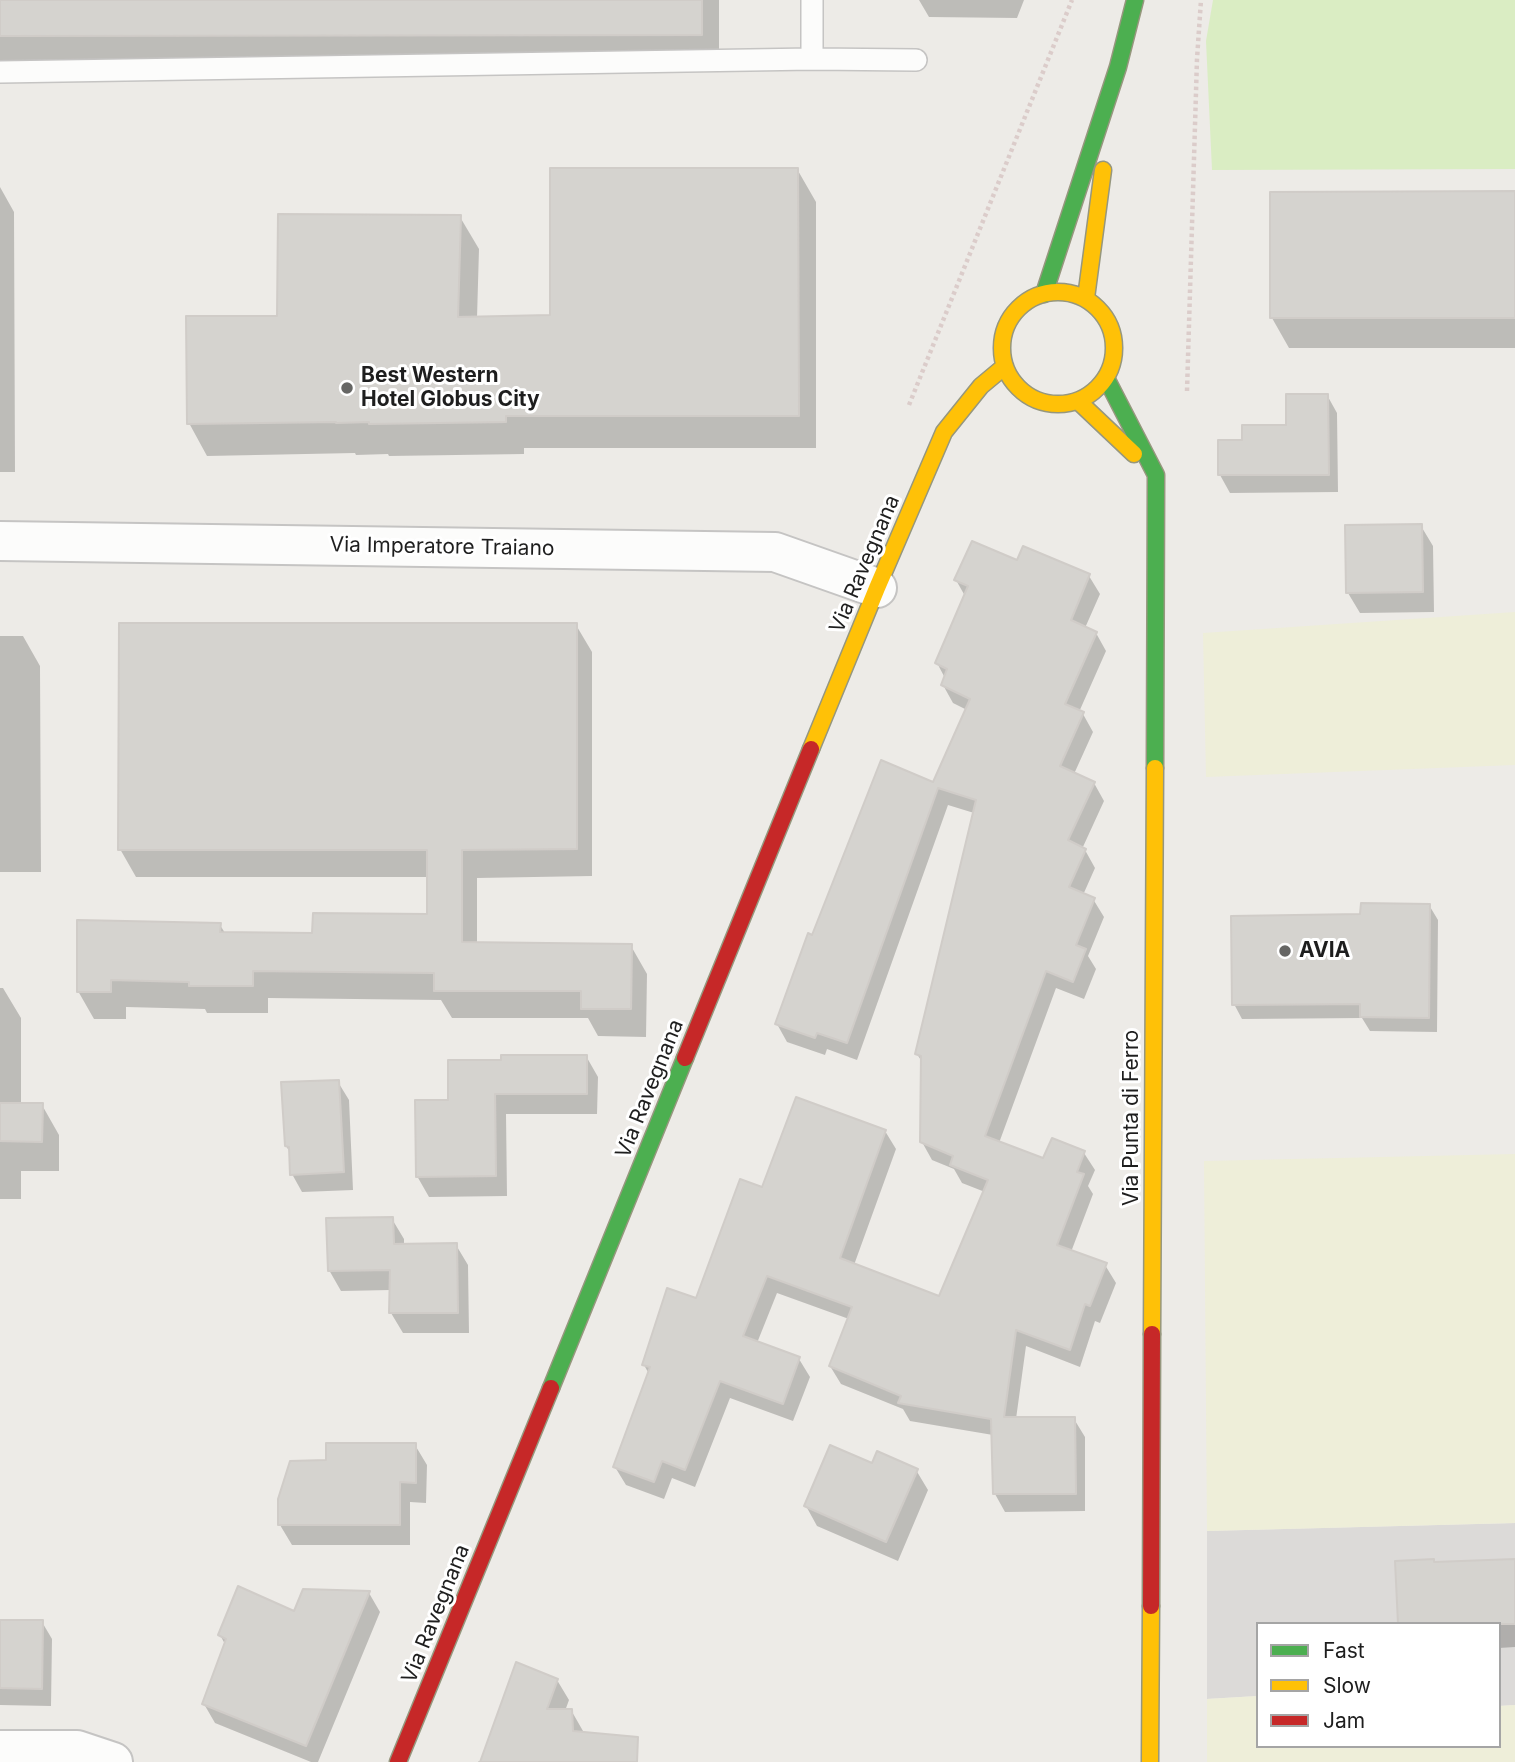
<!DOCTYPE html>
<html>
<head>
<meta charset="utf-8">
<style>
  body { margin:0 }
  #map { position:relative; width:1515px; height:1762px; overflow:hidden; background:#edebe7; font-family:Inter,sans-serif }
  canvas { display:block }
  .legend { position:absolute; left:1256px; top:1622px; width:245px; height:126px; box-sizing:border-box; background:#fff; border:2px solid #a5a5a5; margin:0; padding:9px 12px; list-style:none; font-size:21px; color:#1e1e1e }
  .legend li { display:flex; align-items:center; gap:14px; height:35px }
  .legend b { width:35px; border:2px solid #a5a5a5 }
</style>
</head>
<body>
<div id="map">
<canvas width="1515" height="1762"></canvas>
<ul class="legend">
<li><b style="height:9px;background:#4caf50"></b>Fast</li>
<li><b style="height:9px;background:#ffc107"></b>Slow</li>
<li><b style="height:9px;background:#c62828"></b>Jam</li>
</ul>
</div>
<script>
const ctx = document.querySelector('canvas').getContext('2d');
ctx.lineJoin = 'round';
function fillPath(path, color) { ctx.fillStyle = color; ctx.fill(path, 'evenodd'); }
function stroke(path, color, width, dash) { ctx.strokeStyle = color; ctx.lineWidth = width; ctx.lineCap = dash ? 'butt' : 'round'; ctx.setLineDash(dash || []); ctx.stroke(path); }
function drawText(font, color, halo, rows, align = 'center') {
  ctx.font = font + ' Inter,sans-serif'; ctx.lineWidth = 6; ctx.setLineDash([]); ctx.textBaseline = 'middle'; ctx.strokeStyle = halo; ctx.fillStyle = color; for (const [text, x, y, turn = 0] of rows) {
    ctx.save(); ctx.translate(x, y); ctx.rotate((+turn || 0) * Math.PI / 180); ctx.textAlign = isNaN(turn) ? turn : align; if (halo) ctx.strokeText(text, 0, 0); ctx.fillText(text, 0, 0); ctx.restore();
  }
}
const residential = new Path2D(`
  M1515,1523V1705L1499,1706V1624H1258V1696L1207,1699V1531Z`);
const farmland = new Path2D(`
  M1515,612V765L1206,777L1203,633Z
  M1515,1154V1523L1207,1531L1204,1161Z
  M1258,1696V1746H1499V1706L1515,1705V1762H1207V1699Z`);
const grass = new Path2D(`
  M1213,0H1515V169L1212,170L1206,41Z`);
const shadow = new Path2D(`
  M0,0H719V64L0,65Z
  M919,0H1024L1017,18L929,17Z
  M797,169L816,202V448H524V454L389,456L388,454L356,455L355,453L207,456L189,423L279,317L460,217L479,249L477,318L552,316Z
  M0,187L14,212L15,472H0Z
  M1515,193V348H1289L1272,318Z
  M1327,395L1337,413L1338,492L1230,493L1220,475L1243,441L1288,426Z
  M1421,526L1433,546L1434,612L1360,613L1348,593Z
  M1018,563L1089,576L1100,594L1085,628L1096,633L1106,651L1079,712L1083,714L1093,732L1074,774L1094,783L1104,801L1082,849L1085,850L1095,868L1083,895L1093,899L1104,917L1088,956L1096,969L1084,999L1056,988L999,1143L1044,1160L1084,1153L1095,1170L1088,1186L1093,1194L1071,1252L1105,1265L1116,1283L1100,1323L1095,1321L1080,1367L1026,1346L1016,1419H1074L1085,1437V1511L1005,1512L995,1494L993,1435L910,1421L903,1409L841,1384L830,1366L849,1319L777,1293L757,1343L799,1359L810,1377L793,1421L730,1398L695,1487L672,1478L664,1499L626,1485L615,1467L649,1374L644,1365L698,1300L763,1190L885,1131L896,1149L854,1265L940,1298L985,1192L962,1183L954,1169L932,1160L922,1142V1062L917,1054L974,813L948,805L857,1060L827,1049L825,1055L787,1042L777,1024L813,937L934,784L967,710L953,703L943,685L945,678L937,663L965,596L956,580Z
  M576,625L592,652V876L477,878V944L631,946L647,974L646,1037L598,1036L588,1018H452L441,1000L268,998V1013H207L205,1009L126,1007V1019H94L78,991L220,925L225,933L314,934L429,916V877H136L120,849Z
  M0,636H23L40,666L41,872H0Z
  M1429,905L1438,920L1437,1032L1370,1031L1362,1018L1242,1019L1234,1004L1362,916Z
  M0,988H3L21,1018V1105H42L59,1135V1171H21V1199H0Z
  M586,1056L598,1077L597,1114H506L507,1196L429,1197L417,1176L502,1062Z
  M338,1082L349,1100L353,1190L302,1192L292,1174L291,1154L286,1146Z
  M392,1219L404,1239V1245H456L468,1265L469,1333H403L391,1313V1290L341,1291L329,1270Z
  M415,1445L427,1465L426,1503L410,1502V1545H292L280,1525Z
  M873,1465L916,1470L928,1490L898,1561L817,1526L806,1506Z
  M1515,1560V1647L1499,1648V1624H1400L1435,1564Z
  M369,1593L380,1612L318,1762H311L215,1723L204,1704L226,1646L220,1635Z
  M0,1622H42L52,1639L51,1706L0,1705Z
  M557,1680L569,1700L565,1711L571,1710L583,1731V1734L619,1762H478L479,1761L482,1762Z`);
const building = new Path2D(`
  M0,0H702V35L0,36Z
  M550,168H798L799,416H506V422L369,424V422L336,423V422L187,424L186,316H277L278,214L461,215L458,317L550,315Z
  M1515,191V318H1270V192Z
  M1286,394H1328L1329,475H1218V440H1242V425H1286Z
  M1422,524L1423,592L1346,593L1345,525Z
  M972,541L1017,560L1023,546L1090,574L1071,620L1097,632L1065,704L1084,712L1060,766L1095,782L1068,840L1086,849L1069,887L1095,898L1076,945L1086,949L1073,982L1046,971L985,1136L1043,1158L1052,1138L1085,1151L1077,1172L1084,1174L1057,1245L1107,1263L1090,1306L1085,1304L1070,1350L1016,1330L1004,1417H1075L1076,1494H993L991,1419L898,1403L901,1396L829,1366L852,1307L767,1276L743,1336L800,1357L783,1404L720,1381L685,1470L662,1461L654,1482L613,1467L650,1367L642,1365L667,1288L696,1298L740,1179L762,1187L796,1097L886,1130L840,1258L939,1296L988,1180L950,1165L953,1156L920,1142L921,1056L915,1054L976,800L938,788L847,1043L817,1033L815,1038L775,1024L808,933L812,935L881,760L933,782L970,699L941,685L947,669L935,663L968,586L954,580Z
  M119,623H577V849L462,850V942L632,944L631,1009H581V991H434V973L253,971V986H189V982L111,980V992H77V920L221,923L220,932L312,933L313,913L427,914V850H118Z
  M1361,903L1430,904L1429,1018L1360,1017V1004L1232,1005L1231,916L1360,914Z
  M501,1055H587V1094H495L496,1176L416,1177L415,1100H448V1060H501Z
  M339,1080L344,1172L290,1175L289,1147L285,1146L281,1082Z
  M0,1103H43L42,1142L0,1141Z
  M393,1217L394,1244L457,1243L458,1313H389L390,1270L328,1271L326,1218Z
  M326,1443H416V1483L400,1482V1525H278V1499L290,1461L326,1460Z
  M830,1445L872,1463L877,1451L918,1469L886,1542L804,1506Z
  M1434,1559V1562L1515,1559V1624H1398L1395,1561Z
  M238,1586L294,1611L303,1589L370,1591L306,1746L202,1704L226,1639L218,1635Z
  M0,1620H43L42,1689L0,1688Z
  M516,1662L558,1679L547,1709H572L573,1731L638,1737L637,1762H480Z`);
const path = new Path2D(`
  M1187,391L1197,59L1201,0
  M909,405L1072,0`);
const lane = new Path2D(`
  M812,59L916,60
  M0,72L812,59V0`);
const street = new Path2D(`
  M0,541L775,552L877,588
  M0,1750H77L113,1762`);
const fast = new Path2D(`
  M1044,294L1118,67L1135,0
  M1106,378L1156,475L1155,768
  M551,1388L685,1058`);
const slow = new Path2D(`
  M1002 348a56 56 0 1 1 112 0a56 56 0 1 1-112 0Z
  M1086,298L1103,170
  M1078,401L1134,454
  M811,749L877,588L944,432L981,386L1005,366
  M1152,1334L1155,768
  M1150,1762L1151,1606`);
const jam = new Path2D(`
  M685,1058L811,749
  M1151,1606L1152,1334
  M398,1762L551,1388`);
const markers = [
  [347,388,7,"#666664"],
  [1285,951,7,"#666664"]
];
const poiNames = [
  ["Best Western",361,376],
  ["Hotel Globus City",361,400],
  ["AVIA",1299,951]
];
const streetNames = [
  ["Via Imperatore Traiano",442,547,1],
  ["Via Ravegnana",865,564,-67],
  ["Via Ravegnana",650,1089,-68],
  ["Via Punta di Ferro",1132,1118,-90],
  ["Via Ravegnana",436,1614,-68]
];
fillPath(residential, '#dcdad8');
fillPath(farmland, '#eeeed9');
fillPath(grass, '#daedc3');
fillPath(shadow, '#0003');
fillPath(building, '#d5d3cf');
stroke(building, '#d0ccc8', 2);
stroke(lane, '#c5c4c3', 24);
stroke(street, '#c5c4c3', 42);
stroke(fast, '#96977e', 19);
stroke(slow, '#96977e', 19);
stroke(jam, '#96977e', 19);
stroke(path, '#dbccca', 4.5, [3.5, 3.5]);
stroke(lane, '#fcfcfb', 21);
stroke(street, '#fcfcfb', 38);
stroke(fast, '#4caf50', 16);
stroke(slow, '#ffc107', 16);
stroke(jam, '#c62828', 16);
for (const [x, y, r, color] of markers) { const dot = new Path2D(); dot.arc(x, y, r, 0, 2 * Math.PI); ctx.fillStyle = color; ctx.fill(dot); stroke(dot, '#fff', 2.5); }
drawText('bold 21px', '#1e1e1e', '#fff', poiNames, 'left');
drawText('21px', '#1e1e1e', '#fff', streetNames);
</script>
</body>
</html>
